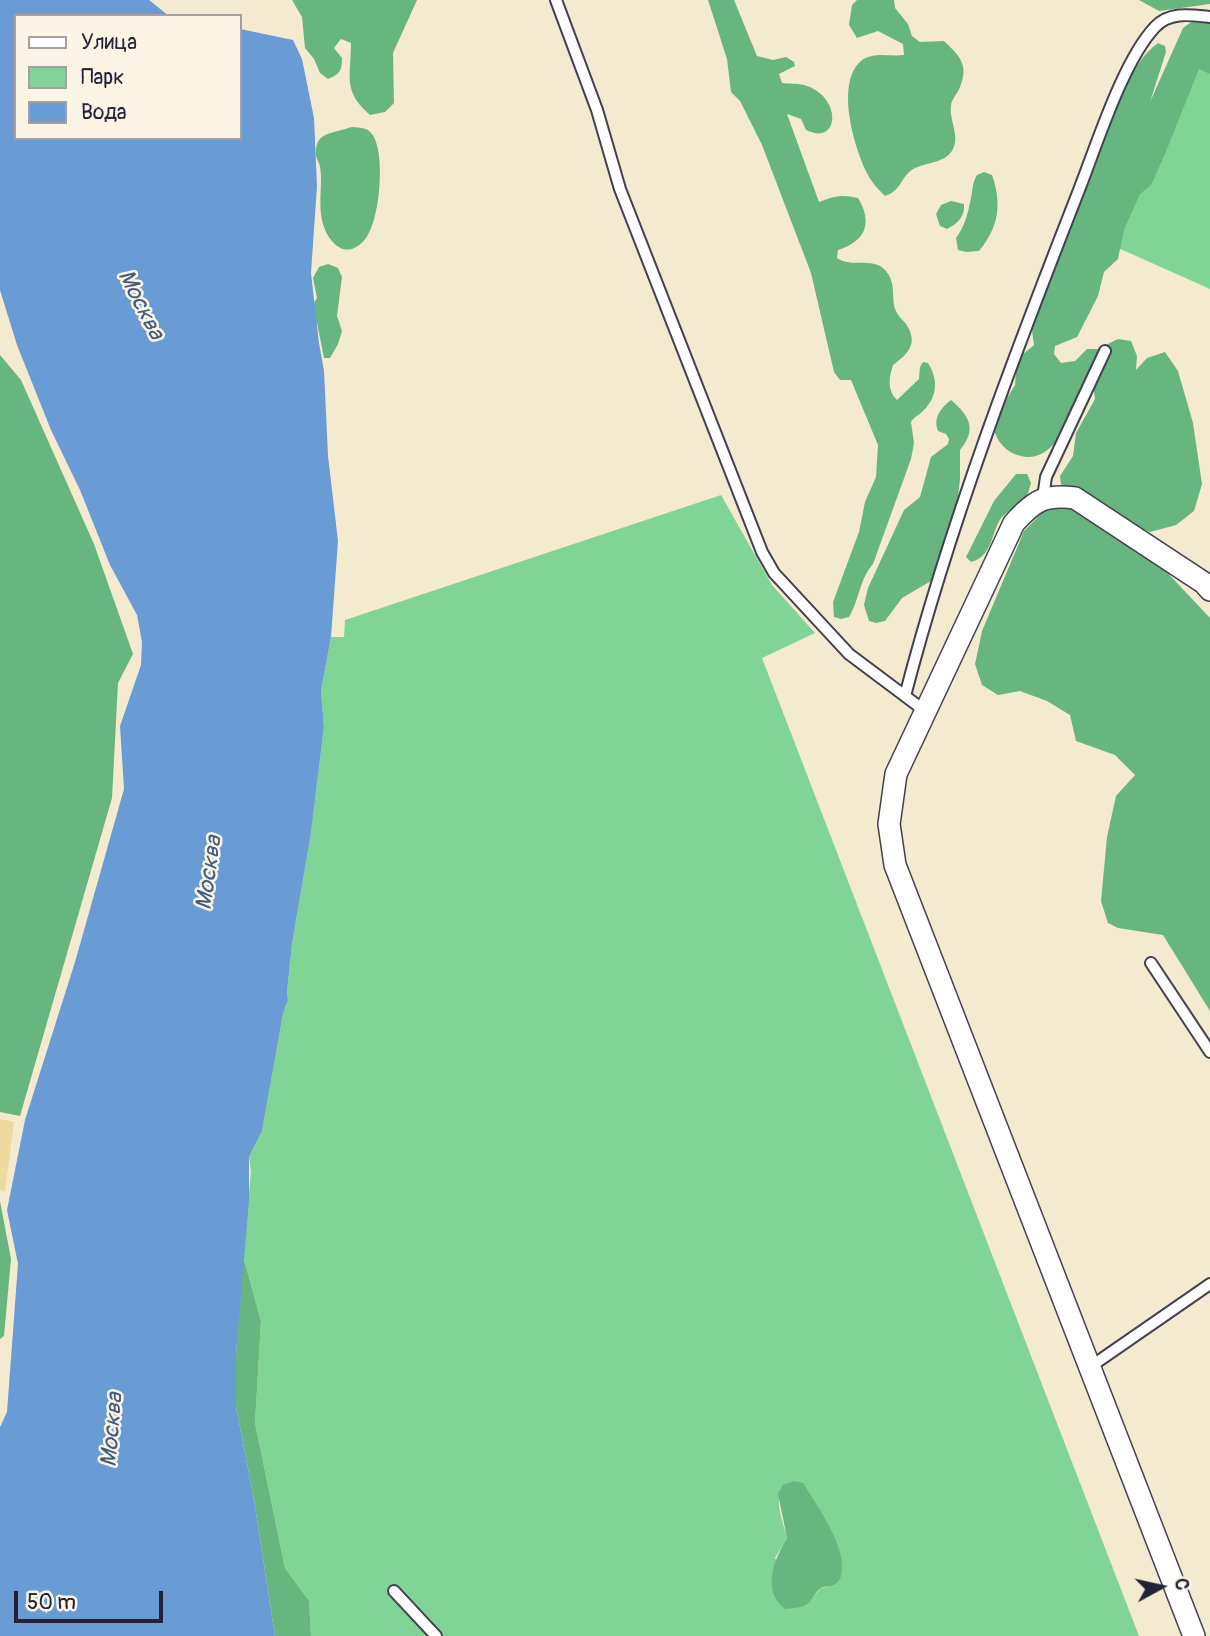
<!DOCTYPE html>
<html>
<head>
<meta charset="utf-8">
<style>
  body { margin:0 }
  #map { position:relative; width:1210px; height:1636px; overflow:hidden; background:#f4ead0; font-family:Pangolin,sans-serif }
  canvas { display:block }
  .legend { position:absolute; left:14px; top:14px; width:228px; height:126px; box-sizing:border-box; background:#fcf5e5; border:2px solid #a5a1a1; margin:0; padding:9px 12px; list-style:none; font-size:21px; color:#22223b }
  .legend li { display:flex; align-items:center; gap:14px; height:35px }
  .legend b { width:35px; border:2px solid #a5a1a1 }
  .north { position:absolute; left:1126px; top:1552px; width:70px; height:70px; -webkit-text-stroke:5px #fcf5e5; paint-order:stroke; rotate:82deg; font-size:19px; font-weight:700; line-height:28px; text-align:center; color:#22223b }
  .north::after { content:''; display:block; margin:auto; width:24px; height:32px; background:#22223b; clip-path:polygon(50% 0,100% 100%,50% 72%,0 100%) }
  .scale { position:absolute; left:14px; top:1591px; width:149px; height:32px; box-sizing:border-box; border:4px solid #22223b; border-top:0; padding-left:9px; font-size:21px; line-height:24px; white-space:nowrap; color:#22223b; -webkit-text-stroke:5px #fcf5e5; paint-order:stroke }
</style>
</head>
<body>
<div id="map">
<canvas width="1210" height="1636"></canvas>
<ul class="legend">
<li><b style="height:9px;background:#fff"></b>Улица</li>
<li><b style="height:19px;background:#80d496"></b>Парк</li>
<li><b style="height:19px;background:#699cd4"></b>Вода</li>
</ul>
<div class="north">С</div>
<div class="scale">50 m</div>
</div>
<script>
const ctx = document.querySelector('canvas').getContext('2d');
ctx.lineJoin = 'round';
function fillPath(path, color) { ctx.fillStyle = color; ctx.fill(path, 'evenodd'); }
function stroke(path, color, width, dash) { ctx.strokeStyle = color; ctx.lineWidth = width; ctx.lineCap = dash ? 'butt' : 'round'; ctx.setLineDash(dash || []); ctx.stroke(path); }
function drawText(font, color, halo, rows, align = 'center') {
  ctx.font = font + ' Pangolin,sans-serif'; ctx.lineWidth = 5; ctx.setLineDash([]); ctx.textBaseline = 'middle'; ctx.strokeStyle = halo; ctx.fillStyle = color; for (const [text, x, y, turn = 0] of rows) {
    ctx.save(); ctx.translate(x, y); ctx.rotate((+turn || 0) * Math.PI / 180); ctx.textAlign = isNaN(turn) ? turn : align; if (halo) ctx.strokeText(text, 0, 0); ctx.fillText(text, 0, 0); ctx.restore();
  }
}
const green = new Path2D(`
  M1203,51L1210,54V289L1116,247Z
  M721,495L772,585L815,633L762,658L1139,1636H311L309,1601L285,1568L255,1423L261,1321L243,1256L251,1172L249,1157L262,1131L283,1014L288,1000L287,992L292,944L311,833L324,727L321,691L331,637H344L345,620ZM793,1481L842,1569C839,1582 834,1586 821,1588L805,1606L775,1558L787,1538C782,1517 769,1491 793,1481Z`);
const forest = new Path2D(`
  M292,0H417L393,53L394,103L385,112L370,115C342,91 351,76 351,43L341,39L334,48L342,58C342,71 340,74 328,79L320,73L314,59L305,48L302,17Z
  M708,0H734L757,56L773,60L786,57L794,62L795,66L779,74L782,83C789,84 797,83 804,85C843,96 840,147 806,130L801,119L787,114L819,202C834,196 842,194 858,198C873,223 866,241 838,250L837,258C851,268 872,257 884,269C898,283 890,298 896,311C898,316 903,320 906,324C919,343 908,354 893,365C889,378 887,390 897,400L919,379L920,367L923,362L928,363C938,379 938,396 924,410C919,415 914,417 911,422L914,443L911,459L873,564C860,578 859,601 849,617L841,619L834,617L833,602L859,532L865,502L876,477L878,445L851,380H840L834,372L811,273L762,145L740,101L731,92L727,59Z
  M857,0H894L895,8L908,24L912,36L920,42L944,41C960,56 969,65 960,87C958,93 951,100 951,106C949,120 960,136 953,149C946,163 928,162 915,168C900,176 903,190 885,196C879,190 872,183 868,175C854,148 835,83 861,61C873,51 890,57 904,55L903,44L878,31L857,38L849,25L852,5Z
  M1139,0H1210V4L1159,11Z
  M1194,20L1210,22V74L1199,69L1165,154L1151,185L1140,194L1124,230L1118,259L1104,272L1098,296L1077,337L1055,346L1054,354L1061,363L1075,361L1087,349H1098L1118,339L1131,341L1137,356L1136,370L1147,358L1165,352L1178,371L1193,423L1202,484L1194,511L1176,525L1150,532L1099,509L1061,484L1060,476L1073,456L1076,433L1095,399L1094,392L1090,386C1079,403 1060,445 1043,453C1034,458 1027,458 1017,455C1002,450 995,437 992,423L1015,385L1017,359L1034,345L1032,331C1054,270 1076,210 1100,150C1113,118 1129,63 1158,43L1165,46L1166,52L1150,102L1183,28Z
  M352,127C360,128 367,127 372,134C386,152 380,220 366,238C347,263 327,243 322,220C318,201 323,183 320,167C319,161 315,158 316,152C316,146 317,141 322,137C329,132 343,130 352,127Z
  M984,172L992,175C1002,204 999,227 979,251L966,252L958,250L956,238C965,226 968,213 971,198C973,189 972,183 977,175Z
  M951,201L964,204C965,217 958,223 947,229L940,226L936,214L941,205Z
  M328,264L338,268L342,277L337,316L342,331L338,344L330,358H324L317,323L313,321L311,307L317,298L313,278L319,267Z
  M0,355L21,380L94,544L133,654L118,683L112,798L20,1116L0,1112Z
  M951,400C970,416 977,430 960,450V479L957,506L931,581L902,598L885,621L876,623L869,621L864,605L868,588L904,510L920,497L931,457L948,444L949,439L946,434L938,431C933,417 941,408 951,400Z
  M1016,474H1027L1031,483L1026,500C1018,505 1009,509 1002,517C991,530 994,556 971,562L966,557L994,501Z
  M1051,504L1075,506L1148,552L1210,618V1011L1163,935L1118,928L1108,923L1101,901L1107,837L1116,796L1135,775L1115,755L1076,741L1070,715L1047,701L1020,691L998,695L982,685L975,664L982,631L1024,531Z
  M0,1201L11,1259L4,1336L0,1339Z
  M243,1256L261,1321L255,1423L285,1568L309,1601L311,1636H275L254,1500L236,1406V1355Z
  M793,1481L803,1483C816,1504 852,1554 840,1579C835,1588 828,1585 821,1588C815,1592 812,1601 806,1605C801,1608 791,1608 785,1609C761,1590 774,1560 787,1538L778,1494L783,1485Z`);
const sand = new Path2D(`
  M0,1119L14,1122L5,1192L0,1190Z`);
const water = new Path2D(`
  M0,0H149L169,16H16V138H240V29L293,40L302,59L314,118L317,186L311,273L319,343L324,371L328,456L338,541L331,637L321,691L324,727L311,833L292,944L287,992L288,1000L283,1014L262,1131L249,1157V1200L236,1355V1406L254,1500L275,1636H0V1427L7,1412L18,1264L7,1210L25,1120L75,962L124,789L120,726L141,665L142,642L137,615L110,565L80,490L51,430L17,345L0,290Z`);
const service = new Path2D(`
  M556,0L597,110L620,189L762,552L774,573L849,654L925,711
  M1043,498L1046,477L1105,351
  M905,696C950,523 1014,356 1079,190C1097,144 1123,61 1155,27C1170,11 1191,15 1210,17
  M1151,963L1210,1052
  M1090,1367L1210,1284
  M394,1591L436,1636`);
const minor = new Path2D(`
  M1194,1636L895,865L889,824L896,774L1014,523C1034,501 1044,494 1075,498L1204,583L1210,590`);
const waterNames = [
  ["Москва",140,305,63],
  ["Москва",210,873,-82],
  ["Москва",113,1430,-85]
];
fillPath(green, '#80d496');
fillPath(forest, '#68b67f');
fillPath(sand, '#eeda9e');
fillPath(water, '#699cd4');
stroke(service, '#424051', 14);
stroke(minor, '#424051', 24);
stroke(service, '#fff', 10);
stroke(minor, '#fff', 21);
drawText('italic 23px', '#425980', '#fcf5e5', waterNames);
</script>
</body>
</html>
